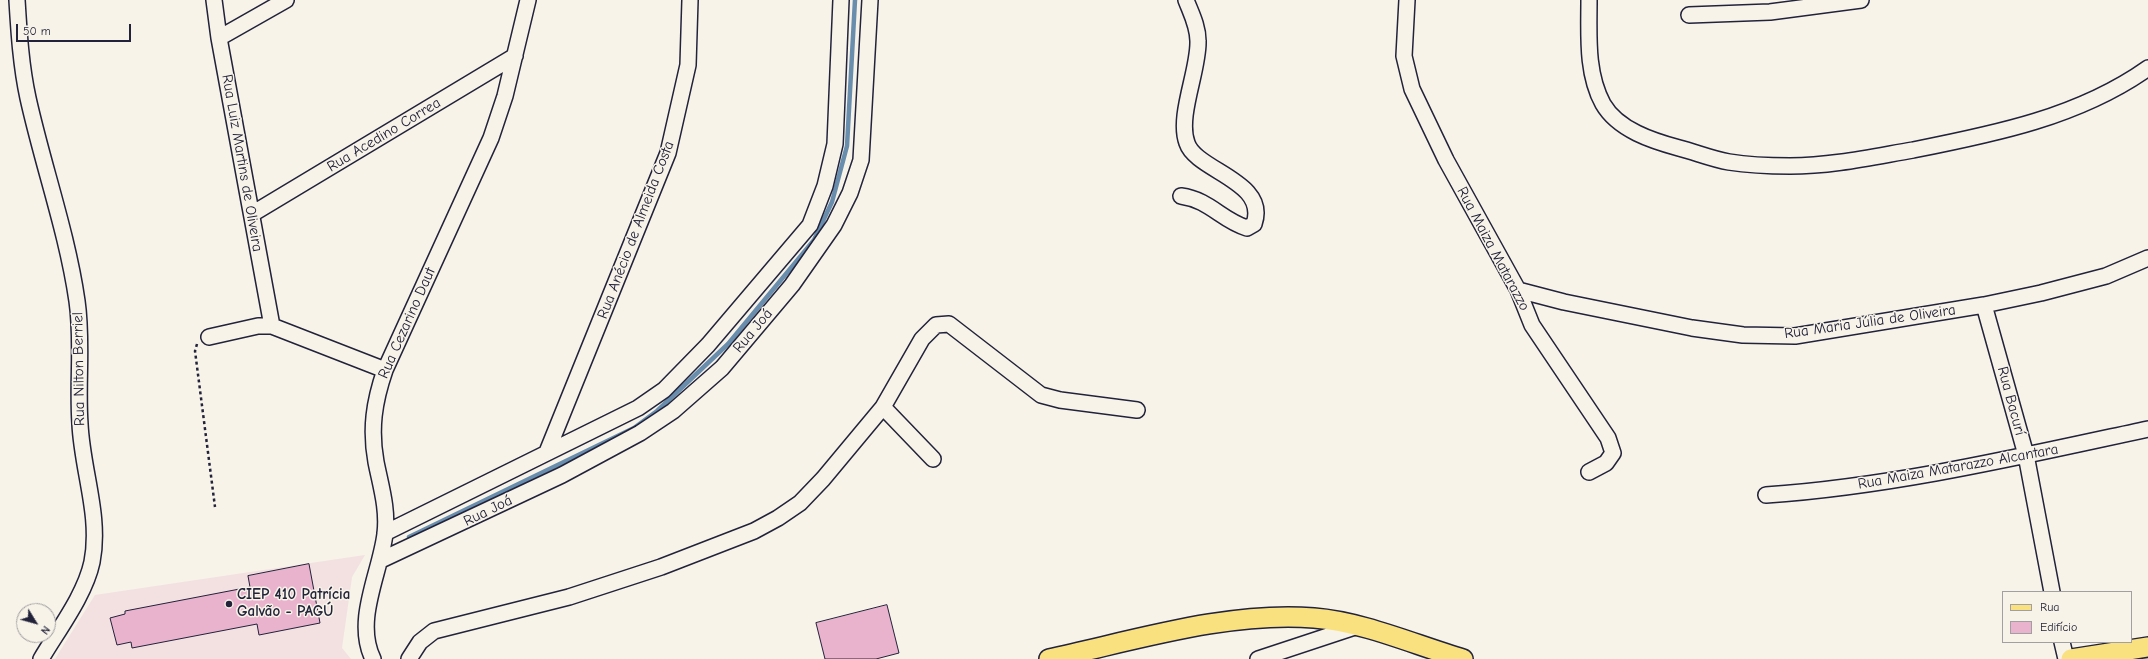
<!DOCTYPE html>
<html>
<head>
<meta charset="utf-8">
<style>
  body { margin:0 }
  #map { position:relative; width:2148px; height:659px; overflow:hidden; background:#f7f3e8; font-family:"Comic Neue",sans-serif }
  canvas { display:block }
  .legend { position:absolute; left:2002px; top:591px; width:130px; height:52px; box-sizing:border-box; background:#f7f3e8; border:1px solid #a29fa3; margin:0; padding:5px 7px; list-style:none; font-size:12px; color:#22223b }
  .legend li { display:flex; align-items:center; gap:8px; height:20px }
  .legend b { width:20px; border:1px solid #a29fa3 }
  .north { position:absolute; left:16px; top:603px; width:40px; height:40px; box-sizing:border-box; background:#f7f3e8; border:1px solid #a29fa3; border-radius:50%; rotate:127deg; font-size:11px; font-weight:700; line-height:16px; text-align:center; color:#22223b }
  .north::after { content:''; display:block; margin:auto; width:14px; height:18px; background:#22223b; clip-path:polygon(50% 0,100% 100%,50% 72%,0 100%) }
  .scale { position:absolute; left:16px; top:24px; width:115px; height:18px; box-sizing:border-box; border:2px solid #22223b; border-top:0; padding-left:5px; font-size:12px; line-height:14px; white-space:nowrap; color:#22223b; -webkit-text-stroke:3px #f7f3e8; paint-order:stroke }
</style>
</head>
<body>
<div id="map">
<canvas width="2148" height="659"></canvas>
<ul class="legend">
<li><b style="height:5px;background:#fae180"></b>Rua</li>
<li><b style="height:11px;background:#e9b3cd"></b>Edifício</li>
</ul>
<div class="north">N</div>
<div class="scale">50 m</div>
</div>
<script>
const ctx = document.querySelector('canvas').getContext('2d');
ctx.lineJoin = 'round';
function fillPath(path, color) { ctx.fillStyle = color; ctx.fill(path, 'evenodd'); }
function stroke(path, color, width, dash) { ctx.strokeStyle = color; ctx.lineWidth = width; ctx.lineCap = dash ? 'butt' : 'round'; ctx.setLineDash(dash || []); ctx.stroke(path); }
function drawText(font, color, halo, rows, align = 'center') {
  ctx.font = font + ' "Comic Neue",sans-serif'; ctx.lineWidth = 3; ctx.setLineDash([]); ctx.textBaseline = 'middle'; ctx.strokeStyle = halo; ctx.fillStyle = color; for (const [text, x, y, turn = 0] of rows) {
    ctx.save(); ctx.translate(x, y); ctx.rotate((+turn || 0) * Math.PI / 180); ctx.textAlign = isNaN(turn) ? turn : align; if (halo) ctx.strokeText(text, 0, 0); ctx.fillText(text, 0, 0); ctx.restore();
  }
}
const built = new Path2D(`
  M365,555L352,577L342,648L351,659H55L95,595Z`);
const stream = new Path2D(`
  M409,537L634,428L657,411L728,344L814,240L832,202L847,146L855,0`);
const building = new Path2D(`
  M309,564L320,623L259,635L257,624L132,648L131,642L117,645L110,618L125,614V611L250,587L248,576Z
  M887,605L899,653L876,659H825L816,623Z`);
const path = new Path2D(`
  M197,344L195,351L215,507`);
const minor = new Path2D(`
  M17,0C19,33 21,66 28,98C43,166 67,232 77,301C83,342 77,382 80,424C82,470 101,516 92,562C85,595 58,630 41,659
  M214,0L219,38L272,326
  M1407,0L1404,56L1412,89L1446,160L1518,290L1532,325L1608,438L1613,453L1606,463L1589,472
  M1589,0C1589,35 1586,73 1603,104C1618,130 1653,141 1679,148C1695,152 1712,159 1729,162C1748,165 1771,166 1790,166C1832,166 1872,157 1913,150C1994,134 2079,117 2148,68
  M1689,15L1770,12L1861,0
  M219,38L286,0
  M1181,196C1210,200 1221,220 1247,228L1254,224C1269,181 1196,171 1187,143C1177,116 1199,70 1198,41C1198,26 1191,13 1186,0
  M252,214L515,56
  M1518,290L1564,302L1692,328L1743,335L1795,336L1984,305L2041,293L2106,276L2148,258
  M1984,305L2026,455L2052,592
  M209,337L258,326H272L385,370
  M883,407L933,459
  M547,452L668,153L688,65L690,0
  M1766,495C1895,486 2022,456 2148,429
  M385,533L638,408L664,390L708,345L810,225L825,186L835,144L841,0
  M381,560L562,475L640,433L673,411L722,368L792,285L834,225L850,193L861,160L870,0
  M2062,642L2066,659
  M373,659C354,620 380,574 385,534C388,509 381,487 376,462C370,429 374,402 385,370L491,138L505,96L528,0
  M409,659L420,642L434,631L569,597L661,567L754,531L778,518L800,503L823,479L883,407L922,339L936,325L949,324L1041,395L1060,400L1137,410
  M1258,659L1358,626`);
const major = new Path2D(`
  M1049,659C1133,641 1228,611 1314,618C1364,622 1415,645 1463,659
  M2071,659L2148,647`);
const markers = [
  [229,604,4,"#22223b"]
];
const streetNames = [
  ["Rua Acedino Correa",384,135,-31],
  ["Rua Luiz Martins de Oliveira",242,163,80],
  ["Rua Anécio de Almeida Costa",636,230,-69],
  ["Rua Maiza Matarazzo",1493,249,62],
  ["Rua Maria Júlia de Oliveira",1870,322,-8],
  ["Rua Cezarino Daut",407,323,-66],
  ["Rua Joá",753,331,-50],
  ["Rua Nilton Berriel",79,369,-91],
  ["Rua Bacurí",2011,401,75],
  ["Rua Maiza Matarazzo Alcantara",1958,467,-10],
  ["Rua Joá",488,511,-26]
];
const poiNames = [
  ["CIEP 410 Patrícia",237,595],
  ["Galvão - PAGÚ",237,612]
];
fillPath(built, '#f3e0e0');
stroke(stream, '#698dad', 4.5);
fillPath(building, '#e9b3cd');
stroke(building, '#22223b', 1);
stroke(minor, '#22223b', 18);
stroke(major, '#22223b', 22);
stroke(path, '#22223b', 2.5, [3, 3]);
stroke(minor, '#f7f3e8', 15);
stroke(major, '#fae180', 19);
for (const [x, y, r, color] of markers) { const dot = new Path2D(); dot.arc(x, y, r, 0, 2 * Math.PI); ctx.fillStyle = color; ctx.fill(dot); stroke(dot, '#f7f3e8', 1.5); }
drawText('15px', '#22223b', '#f7f3e8', streetNames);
drawText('bold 15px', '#22223b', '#f7f3e8', poiNames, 'left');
</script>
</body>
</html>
